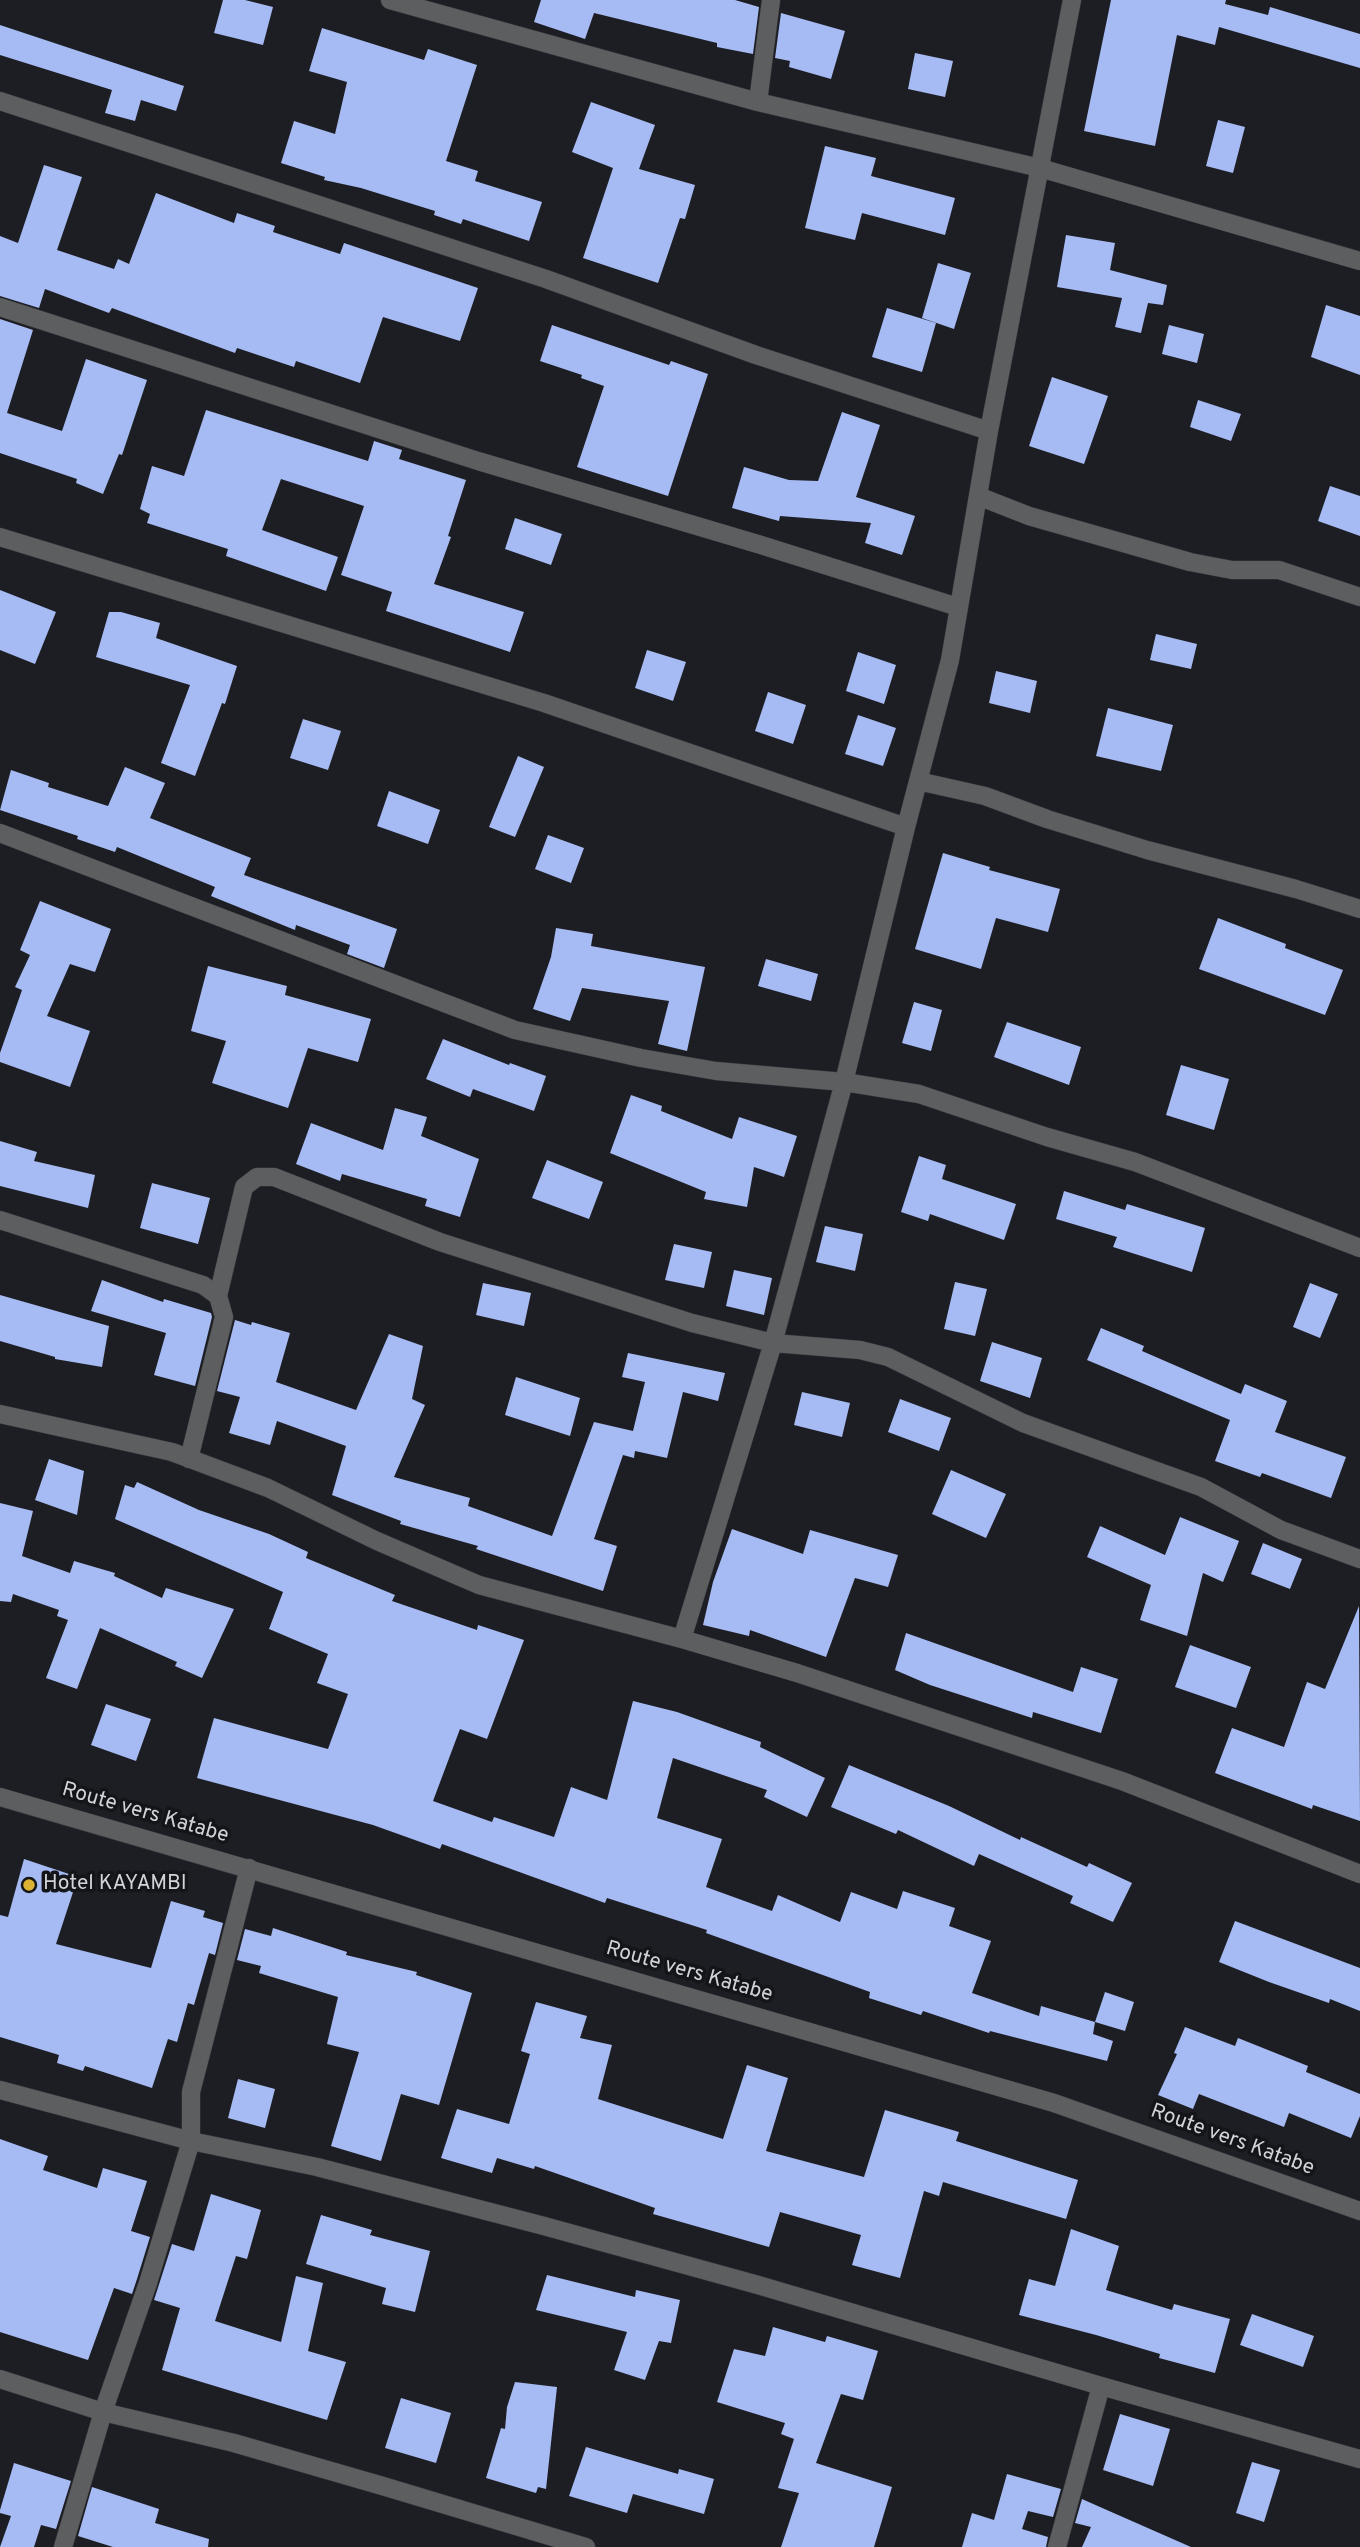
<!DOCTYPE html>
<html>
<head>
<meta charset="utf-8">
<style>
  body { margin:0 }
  canvas { display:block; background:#1d1e23 }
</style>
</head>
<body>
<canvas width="1360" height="2547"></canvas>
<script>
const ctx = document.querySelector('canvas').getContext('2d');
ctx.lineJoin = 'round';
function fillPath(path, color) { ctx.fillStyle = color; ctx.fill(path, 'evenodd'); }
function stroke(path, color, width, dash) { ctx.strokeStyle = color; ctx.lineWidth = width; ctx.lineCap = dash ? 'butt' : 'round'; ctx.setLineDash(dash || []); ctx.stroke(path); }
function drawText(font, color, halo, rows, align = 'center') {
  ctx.font = font + ' Overpass,sans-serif'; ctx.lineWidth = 7; ctx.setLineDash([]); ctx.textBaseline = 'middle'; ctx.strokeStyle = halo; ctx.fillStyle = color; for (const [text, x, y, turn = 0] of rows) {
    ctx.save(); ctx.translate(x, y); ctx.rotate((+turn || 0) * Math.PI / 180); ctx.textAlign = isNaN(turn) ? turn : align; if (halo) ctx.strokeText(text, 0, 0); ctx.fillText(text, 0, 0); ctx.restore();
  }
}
const building = new Path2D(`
  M223,0H245L273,7L263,45L214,33Z
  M541,0H735L759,7L753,54L717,47V43L594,13L585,39L534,22Z
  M1111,0H1226L1225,4L1268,15L1270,7L1360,34V68L1219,27L1215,45L1177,35L1155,146L1084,131Z
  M781,13L845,31L831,79L789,67L790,61L775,58Z
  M0,25L184,86L176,111L141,100L135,121L105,113L112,90L0,55Z
  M322,28L424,60L428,49L477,65L446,161L478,171L475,181L542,202L529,241L463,219L461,224L434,215L435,211L361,188L324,180L325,177L281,163L294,121L335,134L347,82L309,71Z
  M915,53L953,61L945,97L908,89Z
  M591,102L655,125L639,169L695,185L685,219L680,218L658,283L583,258L613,168L572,152Z
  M1218,120L1245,127L1233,173L1206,166Z
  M825,146L876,158L871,176L955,198L945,235L862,213L855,240L805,228Z
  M44,165L82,177L57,250L114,269L118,259L129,264L156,193L234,223L237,213L275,226L273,232L340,254L344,243L478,288L460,341L383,317L360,383L296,361L294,367L237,348L235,353L112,308L109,313L45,289L39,308L0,296V236L18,243Z
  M1066,235L1115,243L1110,270L1167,285L1163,305L1148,303L1141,333L1115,327L1122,298L1057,287Z
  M938,263L971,273L954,329L922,318Z
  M1326,305L1360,316V375L1311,357Z
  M887,308L936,323L922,372L872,357Z
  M0,319L33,330L7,413L62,431L86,359L147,380L122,455L119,454L103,494L76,483L77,479L0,453Z
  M552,325L669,365L671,361L708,374L668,496L577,467L604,386L581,378L582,375L540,361Z
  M1169,325L1204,334L1197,363L1162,354Z
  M1052,377L1108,396L1084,464L1029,446Z
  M1198,400L1241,414L1231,441L1190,427Z
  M206,410L368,461L374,441L402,450L399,459L466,480L448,536L451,537L434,584L524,612L510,652L386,611L392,592L341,575L364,506L281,479L262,530L338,557L326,591L226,556L228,549L147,523L150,514L140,509L152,466L184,476Z
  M842,412L880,425L856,497L915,516L902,555L865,543L871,523L780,516L779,521L732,508L744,467L789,480L818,481Z
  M1330,486L1360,496V536L1318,521Z
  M515,518L562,534L551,565L505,549Z
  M0,590L56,612L35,664L0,650Z
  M109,612H121L160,623L156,638L237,666L225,704L222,703L195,776L161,763L190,685L96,657Z
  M1156,634L1197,644L1191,669L1150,660Z
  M647,650L686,662L673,701L635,688Z
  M858,652L896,665L884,704L846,691Z
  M996,671L1037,681L1030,713L989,703Z
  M768,692L806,705L793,744L755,731Z
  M1108,708L1173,725L1161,771L1096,756Z
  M858,715L896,728L883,766L845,754Z
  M303,719L341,731L328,770L290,758Z
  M518,756L544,767L515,837L489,827Z
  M125,767L165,783L150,818L251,858L244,875L397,929L384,968L347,954L350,945L296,925L295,930L211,896L215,887L117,847L115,852L77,839L78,836L0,810L11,770L49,783L48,787L108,806Z
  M389,791L440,810L428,844L377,826Z
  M548,835L584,848L571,883L535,869Z
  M943,853L990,867L989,870L1060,889L1048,932L996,918L981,969L915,949Z
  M40,901L111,929L95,972L70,964L47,1016L90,1031L70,1087L0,1062V1053L22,990L15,987L30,955L20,950Z
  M1218,918L1286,944L1285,948L1343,970L1325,1015L1199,969Z
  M556,928L593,934L591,946L705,967L687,1051L658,1044L669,1001L582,988L570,1021L533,1009L551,957Z
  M766,959L818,974L811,1001L758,986Z
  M208,966L287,986L285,995L371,1019L358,1062L308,1048L288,1108L212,1083L226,1041L191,1031Z
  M914,1002L942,1010L931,1051L902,1043Z
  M1007,1022L1081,1047L1069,1085L994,1057Z
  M443,1039L509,1065L510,1063L546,1076L534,1111L473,1089L470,1097L426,1079Z
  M1181,1065L1229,1079L1214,1130L1166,1115Z
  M631,1095L662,1106L661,1111L732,1139L739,1117L797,1136L784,1177L754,1167L747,1207L704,1199L706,1192L610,1153Z
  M395,1108L427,1117L421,1136L479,1159L460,1217L425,1206L427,1199L342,1174L340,1181L296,1164L311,1123L383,1150Z
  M0,1141L37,1152L34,1161L95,1175L88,1208L0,1186Z
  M919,1156L946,1165L942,1179L1016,1204L1004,1240L930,1214L928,1221L901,1212Z
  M547,1160L603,1182L589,1219L532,1198Z
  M152,1183L210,1198L198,1244L140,1228Z
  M1064,1191L1125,1210L1127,1204L1205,1228L1192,1272L1113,1247L1117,1237L1056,1219Z
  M825,1226L863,1234L855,1271L816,1262Z
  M674,1244L712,1252L704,1288L665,1280Z
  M734,1270L772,1278L764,1315L726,1306Z
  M102,1280L163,1302L164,1299L211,1313L212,1317L195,1386L154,1375L166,1333L91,1311Z
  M955,1282L987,1289L975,1336L944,1329Z
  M483,1283L531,1293L524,1326L476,1315Z
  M1310,1283L1338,1294L1320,1338L1293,1327Z
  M0,1295L109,1326L102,1367L55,1359V1357L0,1341Z
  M235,1320L251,1325L252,1322L290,1333L276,1382L356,1410L389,1334L423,1346L412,1399L425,1405L394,1477L470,1498L468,1506L552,1536L594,1422L633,1431L645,1382L622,1377L628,1353L725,1373L718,1401L683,1392L667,1458L635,1451L634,1458L623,1455L594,1539L617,1546L603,1591L476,1549L478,1546L400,1524L401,1521L332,1495L346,1446L277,1421L270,1445L229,1433L240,1397L217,1391Z
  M1101,1328L1144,1346L1142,1351L1241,1394L1245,1384L1287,1401L1275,1432L1346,1457L1331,1498L1262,1473L1260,1477L1215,1461L1230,1420L1087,1360Z
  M992,1342L1042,1358L1030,1398L980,1381Z
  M516,1377L580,1398L570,1436L505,1415Z
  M802,1392L850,1403L842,1437L794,1425Z
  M900,1399L951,1418L939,1451L888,1432Z
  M49,1459L84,1471L77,1515L35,1500Z
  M951,1470L1006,1494L986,1538L932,1514Z
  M137,1482L199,1510L269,1534L308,1552L306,1558L395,1595L392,1601L477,1630L478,1625L524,1640L487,1739L460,1729L433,1801L492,1822L494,1817L554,1837L571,1787L607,1800L633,1701L677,1712L761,1742L760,1747L825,1778L807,1817L764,1797L767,1790L673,1758L657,1818L722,1839L706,1887L772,1911L778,1895L840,1922L851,1892L897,1909L903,1891L955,1908L949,1926L991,1941L972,1993L1039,2016L1041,2006L1095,2022L1093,2034L1113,2041L1107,2061L990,2031L989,2033L923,2011L921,2015L869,1998L870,1992L706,1933L707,1930L607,1898L605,1903L442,1844L440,1849L373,1825L197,1778L214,1718L328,1749L348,1694L317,1683L328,1654L269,1629L283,1592L115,1519L125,1485L134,1488Z
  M0,1503L33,1511L22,1556L70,1573L74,1561L115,1573L114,1576L162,1598L166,1588L234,1609L202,1678L175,1666L177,1662L100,1628L77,1689L46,1678L68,1620L57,1616L59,1610L13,1594L11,1602L0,1601Z
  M1180,1517L1239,1541L1223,1582L1203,1573L1187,1636L1140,1620L1151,1585L1087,1557L1100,1526L1165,1555Z
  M732,1529L803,1554L810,1530L898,1555L888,1587L855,1578L826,1657L750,1630L749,1636L703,1625L713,1582Z
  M1263,1543L1302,1559L1290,1589L1251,1574Z
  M1359,1606L1360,1821L1313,1805L1312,1809L1215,1773L1232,1728L1284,1747L1307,1682L1325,1689Z
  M906,1633L1073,1692L1081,1667L1118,1679L1101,1733L1033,1712L1032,1718L930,1685L895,1670Z
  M1190,1645L1251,1667L1236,1708L1175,1687Z
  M106,1704L151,1719L136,1761L91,1745Z
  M849,1765L949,1806L1020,1840L1021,1837L1087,1867L1089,1863L1132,1883L1113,1922L1070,1903L1073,1896L979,1854L974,1866L898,1830L896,1834L831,1807Z
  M24,1859L78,1877L56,1944L151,1968L171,1901L205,1911L203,1917L223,1923L215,1955L209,1953L194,2005L188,2003L177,2042L168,2039L152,2088L85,2066L83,2071L57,2063L59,2055L0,2037V1915L8,1917Z
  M1235,1921L1360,1968V2011L1330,1999L1329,2003L1269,1982L1219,1962Z
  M273,1928L347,1952L346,1955L417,1972L416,1975L472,1993L439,2105L401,2094L381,2161L331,2146L359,2052L327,2044L338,1997L259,1973L261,1966L237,1960L245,1929L271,1936Z
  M1105,1992L1134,2002L1125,2031L1095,2022Z
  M536,2002L587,2016L580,2038L612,2045L598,2099L723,2139L747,2065L788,2078L766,2151L864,2177L885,2110L959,2132L956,2141L1078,2180L1066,2219L943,2182L939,2196L924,2191L900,2278L852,2265L861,2235L780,2212L769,2247L653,2214L655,2208L535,2166L534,2169L497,2158L492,2173L441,2158L457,2109L509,2124L530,2054L521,2051Z
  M1185,2027L1235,2046L1238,2038L1308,2066L1306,2072L1360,2094V2116L1351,2138L1289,2113L1284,2127L1199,2094L1193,2109L1158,2095L1177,2054L1174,2053Z
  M238,2079L275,2089L265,2128L228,2118Z
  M0,2139L48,2156L43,2170L97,2188L103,2168L147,2181L131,2231L150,2237L137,2279L132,2294L114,2288L88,2360L0,2332Z
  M211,2194L261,2210L247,2259L236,2256L215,2321L281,2342L296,2276L323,2283L308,2351L346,2362L327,2420L162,2370L180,2308L154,2300L172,2244L194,2251Z
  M321,2215L372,2230L370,2235L430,2251L415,2312L382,2304L386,2288L306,2264Z
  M1071,2229L1119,2246L1106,2290L1172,2310L1174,2304L1230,2319L1215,2373L1159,2358L1160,2354L1096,2335L1019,2315L1029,2279L1055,2286Z
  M547,2275L635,2297L636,2290L680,2300L671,2343L659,2341L645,2380L614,2370L627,2332L536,2310Z
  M1252,2314L1314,2336L1303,2367L1240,2345Z
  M773,2327L825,2342L827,2336L878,2351L863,2400L841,2394L816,2463L892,2487L874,2547H781L799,2493L778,2488L794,2439L781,2434L785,2423L717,2402L734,2349L765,2356Z
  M515,2382L557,2387L546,2489L538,2487L536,2493L486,2478L501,2428L505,2429L507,2407Z
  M401,2398L451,2413L436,2463L385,2448Z
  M1120,2414L1170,2429L1153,2486L1103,2470Z
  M586,2447L678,2474L679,2469L714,2479L704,2514L633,2494L627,2513L569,2496Z
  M1252,2462L1280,2470L1264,2522L1236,2513Z
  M14,2463L71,2481L56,2529L41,2525L34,2547H0L11,2516L0,2513V2510Z
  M1007,2474L1061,2489L1053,2517L1028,2511L1022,2529L1048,2537L1046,2547H962L972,2513L994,2520Z
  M92,2487L159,2509L155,2523L209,2539L208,2547H113L78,2536Z
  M1082,2499L1100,2507L1191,2547H1082L1091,2527L1075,2523Z`);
const minor = new Path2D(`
  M390,0L758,102L1040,168L1360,261
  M0,101L546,279L756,355L989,431
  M758,102L771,0
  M0,307L478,461L761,545L958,607
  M978,496L1029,516L1190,562L1232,570H1279L1360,597
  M0,537L544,703L906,827
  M918,781L985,796L1047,819L1147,850L1296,889L1360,909
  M0,833L515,1030L641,1058L716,1071L844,1082L919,1094L1047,1137L1135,1162L1360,1248
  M0,1220L203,1285L218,1296L224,1317L189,1459
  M218,1296L244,1187L257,1177H274L440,1242L692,1323L773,1343L860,1350L888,1357L1023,1423L1201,1487L1281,1530L1360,1559
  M0,1414L172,1452L268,1488L377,1541L479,1585L682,1639L797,1673L1122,1781L1360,1874
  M682,1639L773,1343L844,1082L906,827L950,660L989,431L1072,0
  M0,2090L191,2141L317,2167L544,2226L758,2285L1101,2386L1360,2459
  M0,2379L103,2412L234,2443L386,2487L586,2547
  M63,2547L103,2412L148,2283L191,2141V2092L249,1868
  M1057,2547L1101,2386`);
const tertiary = new Path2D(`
  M0,1797L1054,2103L1360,2211`);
const markers = [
  [29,1885,7,"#dbb233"]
];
const streetNames = [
  ["Route vers Katabe",145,1814,16],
  ["Route vers Katabe",689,1973,16],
  ["Route vers Katabe",1232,2141,20]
];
const poiNames = [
  ["Hotel KAYAMBI",43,1885]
];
fillPath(building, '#a6baf3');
stroke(minor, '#3a3b40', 19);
stroke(tertiary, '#3a3b40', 19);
stroke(minor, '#5d5e60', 18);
stroke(tertiary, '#5d5e60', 18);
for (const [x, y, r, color] of markers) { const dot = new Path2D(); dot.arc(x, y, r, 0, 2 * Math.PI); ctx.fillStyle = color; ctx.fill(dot); stroke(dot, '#141519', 2.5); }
drawText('21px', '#d2d3d6', '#141519', streetNames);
drawText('21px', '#d2d3d6', '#141519', poiNames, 'left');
</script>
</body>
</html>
